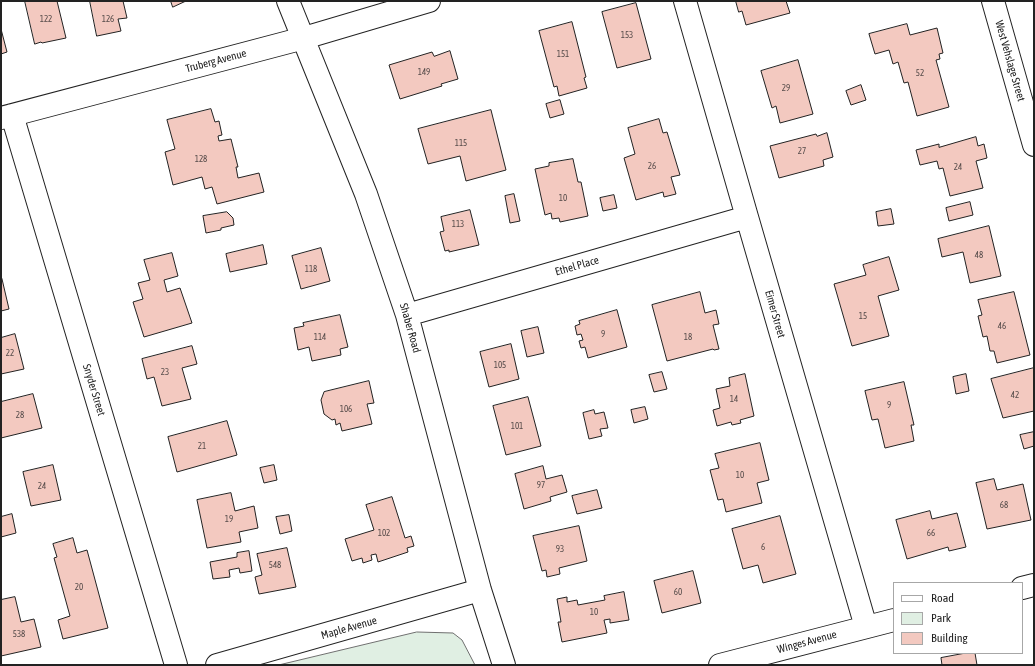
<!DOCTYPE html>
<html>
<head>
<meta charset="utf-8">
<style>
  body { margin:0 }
  #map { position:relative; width:1035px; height:666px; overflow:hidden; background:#fff; font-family:"Asap Condensed",sans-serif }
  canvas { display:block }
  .frame { position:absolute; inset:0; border:2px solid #222; pointer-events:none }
  .legend { position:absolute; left:893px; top:582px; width:130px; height:72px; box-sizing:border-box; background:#fff; border:1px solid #a7a7a7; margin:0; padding:5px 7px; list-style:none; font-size:12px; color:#222 }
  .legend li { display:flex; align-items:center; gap:8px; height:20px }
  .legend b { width:20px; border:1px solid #a7a7a7 }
</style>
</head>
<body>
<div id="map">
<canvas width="1035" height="666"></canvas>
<div class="frame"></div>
<ul class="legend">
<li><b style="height:5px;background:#fff"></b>Road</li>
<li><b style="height:11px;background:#e0efe3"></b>Park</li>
<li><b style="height:11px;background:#f3c9c0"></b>Building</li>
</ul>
</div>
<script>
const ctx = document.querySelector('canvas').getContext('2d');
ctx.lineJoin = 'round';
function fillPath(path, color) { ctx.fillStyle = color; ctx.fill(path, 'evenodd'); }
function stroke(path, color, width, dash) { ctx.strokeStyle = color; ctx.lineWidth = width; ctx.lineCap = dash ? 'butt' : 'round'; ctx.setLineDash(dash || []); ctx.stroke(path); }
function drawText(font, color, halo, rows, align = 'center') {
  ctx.font = font + ' "Asap Condensed",sans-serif'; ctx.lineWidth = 3; ctx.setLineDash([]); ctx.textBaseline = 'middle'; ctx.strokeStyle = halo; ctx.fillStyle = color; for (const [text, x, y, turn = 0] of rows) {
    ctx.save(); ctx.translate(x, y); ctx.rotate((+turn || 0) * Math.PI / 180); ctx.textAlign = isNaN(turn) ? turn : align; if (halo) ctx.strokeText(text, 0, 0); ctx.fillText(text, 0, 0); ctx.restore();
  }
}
const green = new Path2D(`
  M417,632L453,633L462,640L475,665H279Z`);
const building = new Path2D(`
  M25,1H57L66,38L42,43L41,42L35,44Z
  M90,1H123L127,18L118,19L121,31L97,36Z
  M171,1H186L173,7Z
  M736,1H786L790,13L746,25L742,11L739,12Z
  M636,3L651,59L617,68L602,12Z
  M572,22L586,77L584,78L587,88L559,96L557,86L554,87L539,31Z
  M907,24L910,35L937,28L943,53L939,54L940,59L936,60L949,107L917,116L908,82L904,83L898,62L893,64L889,50L875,54L869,34Z
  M1,29L7,52L1,54Z
  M450,51L458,79L441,84L442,86L400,99L389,65L432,52L434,56Z
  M798,60L813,114L780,123L776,106L772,108L761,71Z
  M861,85L866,100L851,105L846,91Z
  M560,100L564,114L550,118L546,104Z
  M211,109L215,122L219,121L222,135L218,136L219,141L231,139L238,167H236L238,178L259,173L264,192L217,204L212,187L205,189L202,177L173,185L165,152L175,149L167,120Z
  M491,110L506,170L466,181L460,156L428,164L418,129Z
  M659,119L663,133L667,132L680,175L671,177L676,194L664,197L663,192L636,200L624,158L635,154L628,128Z
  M827,133L833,157L823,160L824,166L779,178L770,146L816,134L817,136Z
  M976,137L978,146L984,144L987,158L976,161L983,188L950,196L943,168L939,169L937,161L920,165L916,150L939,144V147Z
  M573,159L578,182H581L588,216L560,222L559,218L552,219L551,213L545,215L535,169L549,166V163Z
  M514,194L520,221L510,223L505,196Z
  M614,195L617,208L603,211L600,198Z
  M970,202L973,215L949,221L946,208Z
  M891,209L894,224L878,226L876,212Z
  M470,210L479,245L449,252V250L445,251L440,232L444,231L441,217Z
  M227,212L233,218L234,225L221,228V230L206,233L203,216Z
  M989,226L1001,276L970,283L963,252L942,257L938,239Z
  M263,245L267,264L230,272L226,254Z
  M321,248L330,281L301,289L292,256Z
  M172,253L178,276L164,280L167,292L180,288L192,323L144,337L133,302L143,299L138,283L150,280L144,260Z
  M889,257L899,290L878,296L889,336L852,346L834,284L866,275L863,265Z
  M2,279L9,309L1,311V280Z
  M700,292L705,313L716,310L719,324L713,325L719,349L714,350L713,349L667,361L652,305Z
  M1014,292L1030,355L997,363L994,351H990L987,336L983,337L978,316L982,315L978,300Z
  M617,310L627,347L588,358L585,347L581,348L579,341L583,340L581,334L577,335L575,326L580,324L579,321Z
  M340,315L348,347L340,349L341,355L312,361L309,347L298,350L294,328L304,326L303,323Z
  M538,327L544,353L527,357L521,331Z
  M15,334L24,369L1,374V338Z
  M511,344L519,379L489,387L480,352Z
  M192,346L197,364L182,368L191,399L162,406L154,377L147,379L142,359Z
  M1034,368V411L1003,418L991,379Z
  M662,372L667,389L654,392L649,375Z
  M745,374L754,416L740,420L741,423L732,425L731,422L717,426L713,410L720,408L716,389L730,386L729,378Z
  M966,374L969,391L956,394L953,377Z
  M369,381L374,403L367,404L372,424L342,431L340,423L336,425L335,419L332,420L324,414L321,400L324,392Z
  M904,382L914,425H911L914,441L885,448L878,419L872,420L865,391Z
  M33,394L42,428L1,438V402Z
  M528,397L541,446L506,455L493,406Z
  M645,407L648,419L634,423L631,410Z
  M594,410L595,414L604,412L608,428L600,429L602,436L589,439L583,413Z
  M227,421L237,455L177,472L168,437Z
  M1034,432V446L1024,449L1020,435Z
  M760,443L769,480L757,483L762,503L726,512L723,499L718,500L710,470L719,468L715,454Z
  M53,465L61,500L31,506L23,472Z
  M274,465L277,480L264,483L260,468Z
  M543,466L546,479L562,475L567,492L550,497L551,501L524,509L515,474Z
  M994,479L997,490L1023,484L1031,520L987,529L976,483Z
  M597,490L602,508L577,514L572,496Z
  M231,493L235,511L254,506L258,528L239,532L241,542L207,548L197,500Z
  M392,497L405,538L411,536L414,546L407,548L408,552L378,562L376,554L371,555L372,560L363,563L362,558L352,561L345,539L374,530L366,505Z
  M930,511L932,519L957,513L966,547L949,551L948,547L907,559L896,520Z
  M12,514L16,533L1,537V517Z
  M289,515L292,531L280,534L276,517Z
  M780,516L796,574L763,583L758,565L743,569L732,529Z
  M579,526L587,561L559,568L560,574L547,577L546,570L542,571L533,536Z
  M73,538L77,553L87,550L108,628L63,639L58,620L70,616L54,558L57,557L53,544Z
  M287,548L296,587L259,594L255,577L262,575L257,554Z
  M249,551L252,571L240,573L239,568L229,570L230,577L213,579L210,562L237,557V553Z
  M693,571L701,603L662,613L654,581Z
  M624,592L629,620L610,623V619L604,620L607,633L562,642L558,622H561L557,599L567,597V602L577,600L578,605L605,600L604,596Z
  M15,597L21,622L34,619L41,647L1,656V600Z
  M966,653H975L977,665H942L941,658Z`);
const minor = new Path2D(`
  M288,1L366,194L407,315L480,590L504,665
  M685,1L747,217L866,627
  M993,1L1034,145
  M12,115L176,665
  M1,118L304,38L429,1
  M407,315L747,217
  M1022,588L1034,585
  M217,665L480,590
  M720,665L894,620`);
const numberNames = [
  ["122",46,19],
  ["126",108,19],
  ["153",627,35],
  ["151",563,54],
  ["149",424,72],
  ["52",920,73],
  ["29",786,88],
  ["115",461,143],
  ["27",802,151],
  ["128",201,159],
  ["26",652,166],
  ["24",958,167],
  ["10",563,198],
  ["113",458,224],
  ["48",979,255],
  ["118",311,269],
  ["15",863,316],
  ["46",1002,326],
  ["9",603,334],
  ["114",320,337],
  ["18",688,337],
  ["22",10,353],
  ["105",500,365],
  ["23",165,372],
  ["42",1015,395],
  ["14",734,399],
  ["9",889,405],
  ["106",346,409],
  ["28",20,415],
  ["101",517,426],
  ["21",202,446],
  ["10",740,475],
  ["97",541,485],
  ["24",42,486],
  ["68",1004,505],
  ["19",229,519],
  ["102",384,533],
  ["66",931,533],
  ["6",763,547],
  ["93",560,549],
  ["548",275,565],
  ["20",79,587],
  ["60",678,592],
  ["10",594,612],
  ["538",19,634]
];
const streetNames = [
  ["Truberg Avenue",216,61,-15],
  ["West Vehslage Street",1010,61,74],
  ["Ethel Place",577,266,-16],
  ["Eimer Street",775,314,74],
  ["Shaber Road",410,328,74],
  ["Snyder Street",94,390,73],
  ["Maple Avenue",349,628,-16],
  ["Winges Avenue",807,642,-15]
];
fillPath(green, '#e0efe3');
stroke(green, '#6f6f6f', 1);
fillPath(building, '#f3c9c0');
stroke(building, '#222', 1);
stroke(minor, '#222', 24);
stroke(minor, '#fff', 22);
drawText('9px', '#564c4a', null, numberNames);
drawText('11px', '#222', '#fff', streetNames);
</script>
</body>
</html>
